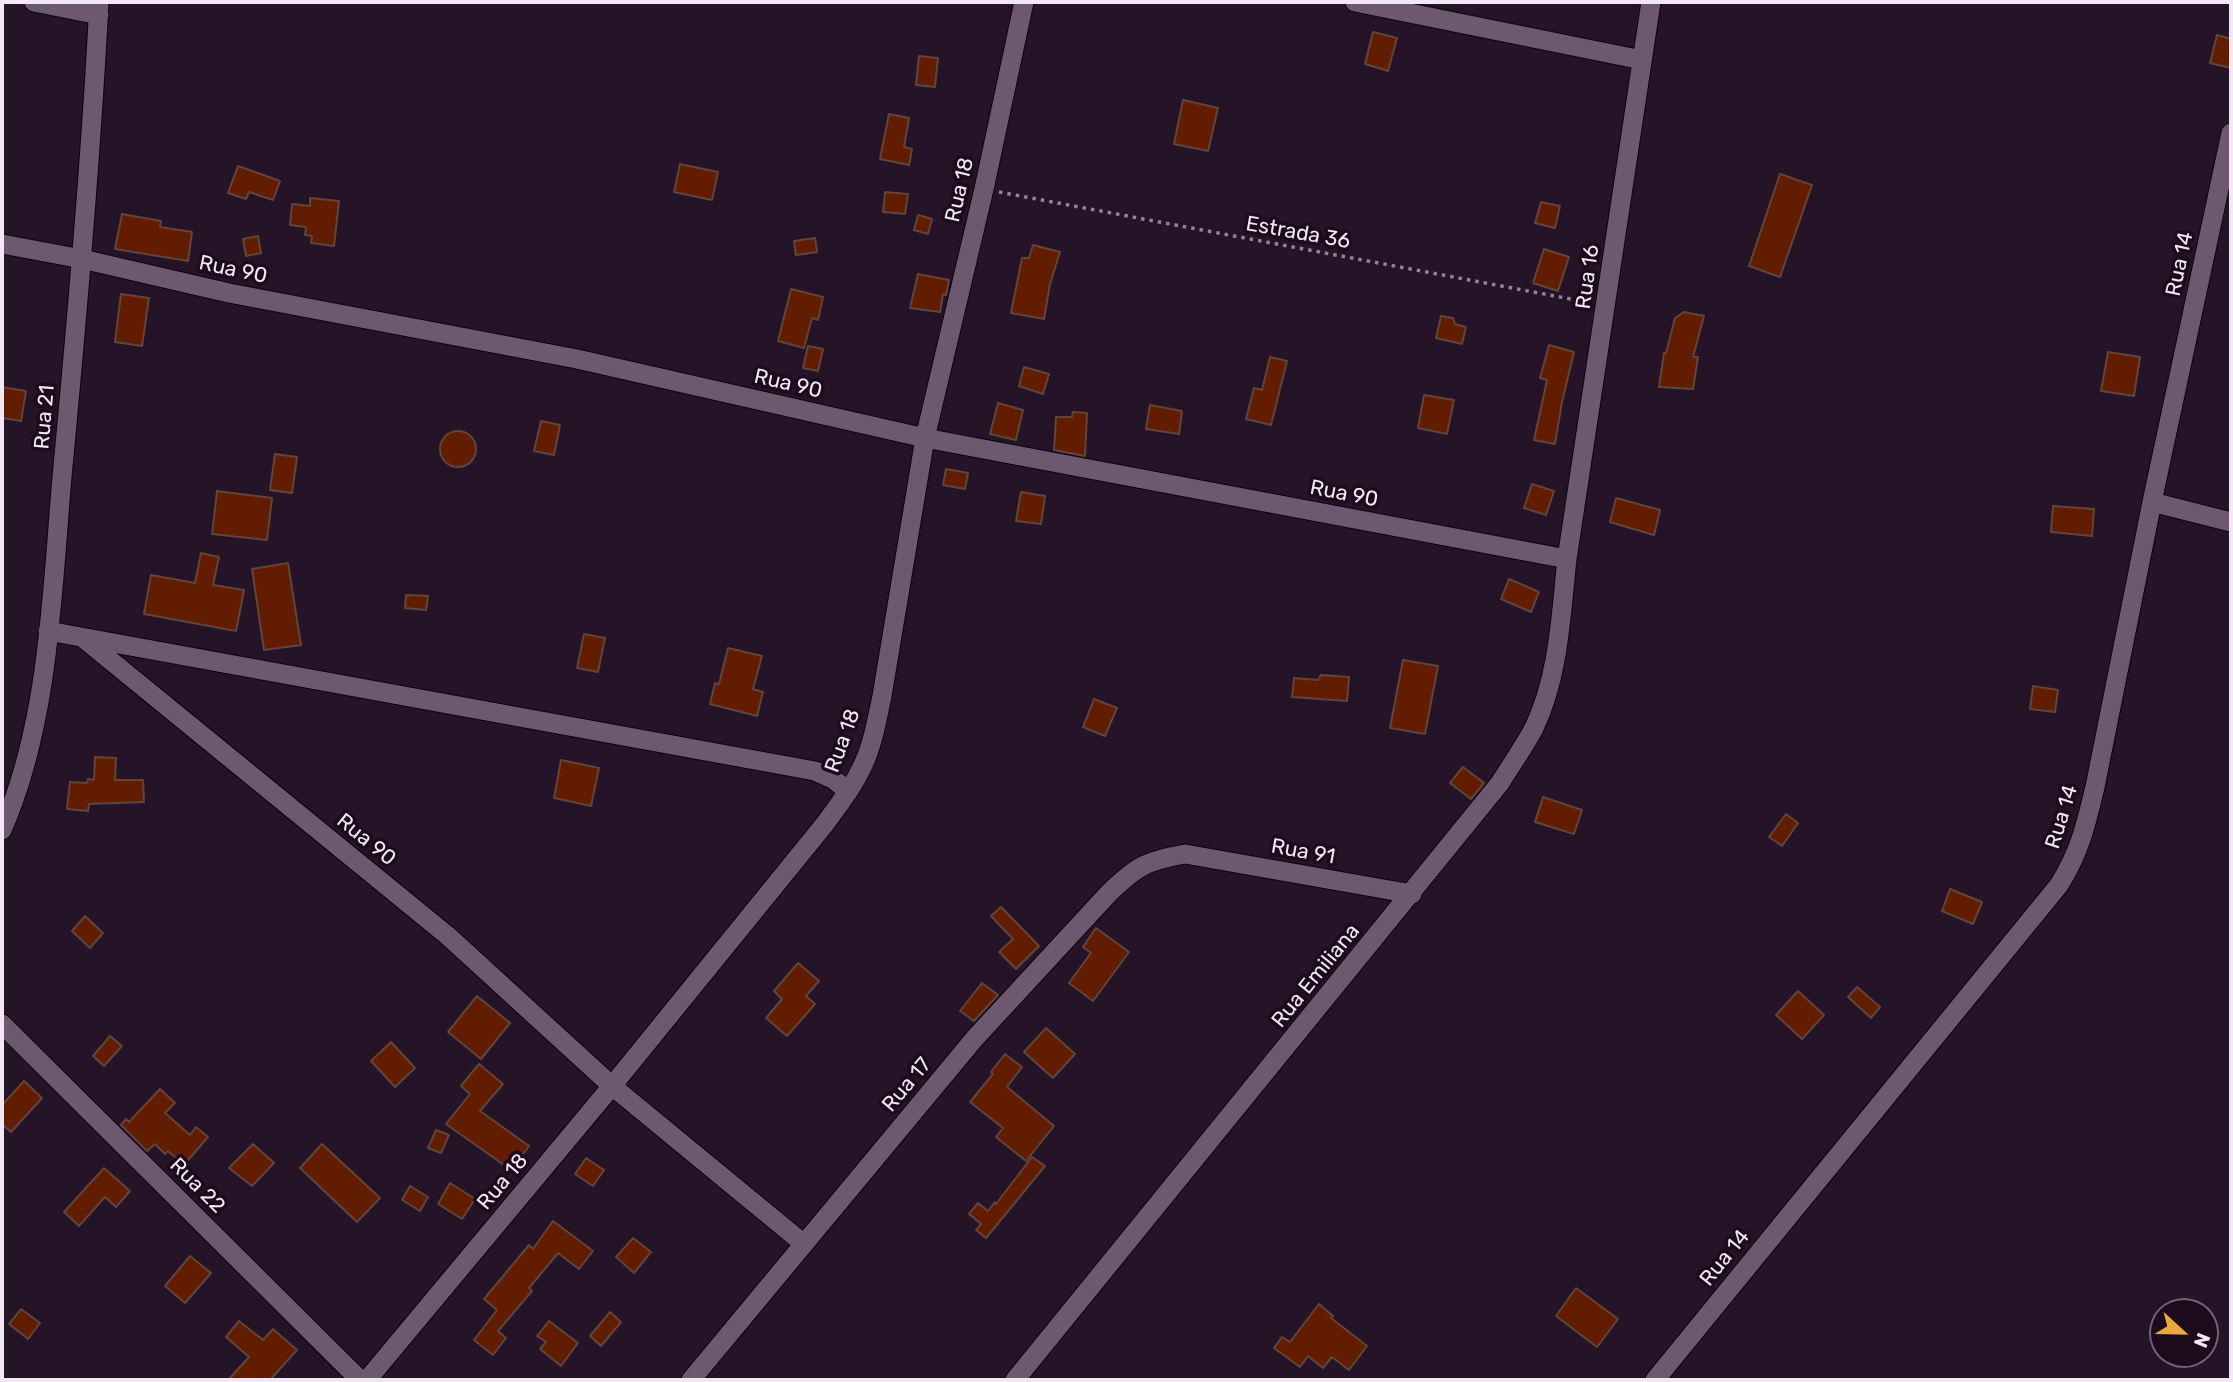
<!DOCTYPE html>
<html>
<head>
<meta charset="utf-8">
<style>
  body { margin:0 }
  #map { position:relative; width:2233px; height:1382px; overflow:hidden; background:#251427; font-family:Rubik,sans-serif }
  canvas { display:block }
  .frame { position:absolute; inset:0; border:4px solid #f3e7f4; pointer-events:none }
  .north { position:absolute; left:2149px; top:1298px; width:70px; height:70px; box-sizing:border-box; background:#1b0b1d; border:2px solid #716373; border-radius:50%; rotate:112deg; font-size:19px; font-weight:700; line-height:28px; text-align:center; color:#f3e7f4 }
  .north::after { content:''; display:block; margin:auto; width:24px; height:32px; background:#eda83b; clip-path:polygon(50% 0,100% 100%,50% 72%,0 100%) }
</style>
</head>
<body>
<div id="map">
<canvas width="2233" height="1382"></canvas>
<div class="frame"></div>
<div class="north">N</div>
</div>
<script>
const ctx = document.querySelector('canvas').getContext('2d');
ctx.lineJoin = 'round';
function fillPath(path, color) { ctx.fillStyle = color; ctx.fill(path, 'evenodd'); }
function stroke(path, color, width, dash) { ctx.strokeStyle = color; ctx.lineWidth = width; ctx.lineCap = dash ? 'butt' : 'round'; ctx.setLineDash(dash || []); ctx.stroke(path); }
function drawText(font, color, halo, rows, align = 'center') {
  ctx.font = font + ' Rubik,sans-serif'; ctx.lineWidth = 7; ctx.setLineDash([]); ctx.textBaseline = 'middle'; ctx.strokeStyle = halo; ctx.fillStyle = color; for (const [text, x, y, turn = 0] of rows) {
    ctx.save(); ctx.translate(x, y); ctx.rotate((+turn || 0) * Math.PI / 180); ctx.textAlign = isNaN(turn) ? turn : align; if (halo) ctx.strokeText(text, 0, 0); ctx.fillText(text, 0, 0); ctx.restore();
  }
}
const building = new Path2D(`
  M1373,32L1397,38L1388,71L1365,64Z
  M2217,35L2231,39V68L2210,63Z
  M919,56L938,58L935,87L916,85Z
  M1183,100L1218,108L1208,151L1174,144Z
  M889,114L909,118L904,147L912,149L909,165L880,159Z
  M680,164L718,172L712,200L674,192Z
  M238,166L280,181L273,200L249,192L246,199L228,193Z
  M1780,174L1812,185L1780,277L1749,266Z
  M885,192L908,194L905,214L883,212Z
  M310,198L339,201L334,246L311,243L312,236L305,235L306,227L290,225L292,204L310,206Z
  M1541,202L1560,206L1555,228L1535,223Z
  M122,214L161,221L160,227L192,232L188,261L115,249Z
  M918,215L932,219L928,234L914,230Z
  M258,236L261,253L246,256L243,239Z
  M815,238L817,252L796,255L794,241Z
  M1033,245L1060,252L1050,284L1044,319L1011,313L1022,258H1029Z
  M1544,249L1569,257L1558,291L1533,283Z
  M918,274L949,280L946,295L943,294L940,312L910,308Z
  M791,289L823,297L818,320L812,318L804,348L778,341Z
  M121,294L149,298L142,346L115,342Z
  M1684,312L1704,316L1693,357H1698L1693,389L1659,387L1664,353H1666L1675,318Z
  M1441,316L1453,318L1455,324L1466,327L1462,344L1436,338Z
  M1549,345L1574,352L1562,402L1555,444L1534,440L1547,380L1540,378Z
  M808,346L823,349L818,371L803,368Z
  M2108,352L2140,357L2134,396L2101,391Z
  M1270,357L1287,361L1271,425L1246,419L1254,388L1262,390Z
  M1024,367L1049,374L1043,394L1019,386Z
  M2,387L26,391L21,421L2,418Z
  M1424,395L1454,400L1447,434L1418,428Z
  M998,403L1023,410L1016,440L990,434Z
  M1150,405L1182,411L1179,434L1146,429Z
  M1073,412L1087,413L1085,456L1054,450L1056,417H1072Z
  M541,421L560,425L554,455L534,451Z
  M440 449a18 18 0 1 1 36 0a18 18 0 1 1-36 0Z
  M275,454L297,457L292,493L270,490Z
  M946,469L968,473L965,489L943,485Z
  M1532,484L1554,491L1546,515L1524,508Z
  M217,491L272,498L267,540L212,534Z
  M1021,492L1045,496L1041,524L1016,521Z
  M1616,498L1660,510L1654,535L1610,522Z
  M2053,506L2094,509L2092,536L2051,532Z
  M201,553L219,557L213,585L244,590L236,631L144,614L151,575L195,583Z
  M288,563L301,645L264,650L252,569Z
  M1509,579L1539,592L1531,612L1501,599Z
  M406,595L428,596L426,610L405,608Z
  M584,634L605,638L598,672L577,668Z
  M728,648L762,656L753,689L763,692L757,716L710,704L715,683L719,684Z
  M1403,660L1438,666L1425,734L1390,728Z
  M1321,675L1349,677L1347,701L1292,697L1294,678L1318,680Z
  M2033,686L2058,690L2055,712L2030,709Z
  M1094,699L1117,708L1105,736L1083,727Z
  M95,757L116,758L115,780H143L144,802L89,804L88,811L67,809L70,782L87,783L88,779L94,780Z
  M561,760L599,768L591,806L554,798Z
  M1463,767L1484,783L1471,799L1450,783Z
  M1543,797L1582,810L1574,834L1535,822Z
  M1786,814L1798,823L1782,846L1769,837Z
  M1950,889L1982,902L1973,924L1942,911Z
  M1001,907L1039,946L1016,969L999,952L1013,939L991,916Z
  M85,916L103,933L90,948L72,931Z
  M1096,928L1129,952L1093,1001L1069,983L1091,953L1083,947Z
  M798,963L819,981L806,996L815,1004L787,1036L766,1018L782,999L774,991Z
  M982,983L998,995L974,1021L960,1011Z
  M1857,987L1880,1007L1871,1018L1848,997Z
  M1798,991L1824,1015L1802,1039L1776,1015Z
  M477,996L510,1023L481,1059L448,1032Z
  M1046,1028L1075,1054L1053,1078L1024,1052Z
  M110,1036L122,1046L104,1066L93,1056Z
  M391,1042L415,1068L395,1087L371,1061Z
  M1005,1054L1022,1067L1007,1087L1054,1126L1026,1161L996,1137L1003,1128L970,1102L993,1074L991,1072Z
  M479,1064L503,1084L480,1111L529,1146L511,1170L446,1124L470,1094L461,1086Z
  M24,1081L42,1098L11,1132L2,1124V1105Z
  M160,1089L175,1103L165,1113L190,1135L196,1127L208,1137L184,1165L168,1151L165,1154L155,1144L147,1151L121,1125L126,1119L129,1122Z
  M436,1130L449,1135L441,1153L428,1148Z
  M253,1144L274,1163L252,1186L229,1168Z
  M322,1144L380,1198L357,1222L300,1168Z
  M1032,1157L1045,1166L986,1238L976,1230L981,1224L969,1214L978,1203L988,1211L995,1202L996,1204Z
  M586,1158L604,1170L593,1186L575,1174Z
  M104,1168L130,1191L116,1207L105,1197L79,1226L64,1212Z
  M450,1183L475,1199L462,1219L438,1204Z
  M410,1186L428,1197L420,1211L402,1200Z
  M553,1221L593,1251L579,1269L558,1253L529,1288L532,1291L498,1331L506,1338L493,1355L474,1340L497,1310L484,1299L529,1245L533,1249Z
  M633,1238L651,1252L634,1273L616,1257Z
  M190,1256L211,1273L185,1303L165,1286Z
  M1576,1288L1618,1319L1597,1347L1556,1316Z
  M1319,1304L1333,1316L1331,1318L1367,1346L1349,1370L1332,1357L1323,1368L1308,1356L1300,1367L1274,1348L1282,1337L1290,1342Z
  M21,1309L40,1323L28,1339L9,1324Z
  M610,1312L621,1322L601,1346L590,1336Z
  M239,1321L263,1340L273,1329L297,1350L270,1380H228L249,1357L226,1337Z
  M549,1321L578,1343L561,1366L540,1349L546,1342L537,1336Z`);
const path = new Path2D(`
  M999,192L1587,302`);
const minor = new Path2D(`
  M34,2L99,15
  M1355,2L1642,60
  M2,244L82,259L229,293L577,359L925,438L1567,559
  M2152,502L2231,522
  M48,631L815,771L833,779L848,791
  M83,638L448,936L612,1086L804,1244
  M2,830C49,723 52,593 62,477C77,319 91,160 99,2
  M2,1024L360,1380
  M367,1380L612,1086L824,825C838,806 853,787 863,765C873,744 877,719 882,696L925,438L984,189L1024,2
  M691,1380L975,1038L1109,893C1137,866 1146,861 1185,854L1412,894
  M1015,1380L1500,783C1511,765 1524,747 1534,728C1559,676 1561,614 1567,559L1651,2
  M1655,1380L2059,885C2080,852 2086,824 2095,787L2152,502L2231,133`);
const streetNames = [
  ["Rua 18",960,190,-77],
  ["Estrada 36",1298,233,10],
  ["Rua 14",2180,264,-78],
  ["Rua 90",233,270,12],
  ["Rua 16",1588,277,-82],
  ["Rua 90",788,384,13],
  ["Rua 21",45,417,-85],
  ["Rua 90",1344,494,11],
  ["Rua 18",843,741,-70],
  ["Rua 14",2062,817,-73],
  ["Rua 90",366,840,39],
  ["Rua 91",1303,852,10],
  ["Rua Emiliana",1316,976,-51],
  ["Rua 17",907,1085,-50],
  ["Rua 18",503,1182,-50],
  ["Rua 22",197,1186,45],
  ["Rua 14",1725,1258,-51]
];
fillPath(building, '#621d01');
stroke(building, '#61453b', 2);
stroke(minor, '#0d020f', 21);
stroke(path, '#938494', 3.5, [3.5, 5]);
stroke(minor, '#6c586f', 19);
drawText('21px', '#f3e7f4', '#1b0b1d', streetNames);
</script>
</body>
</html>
